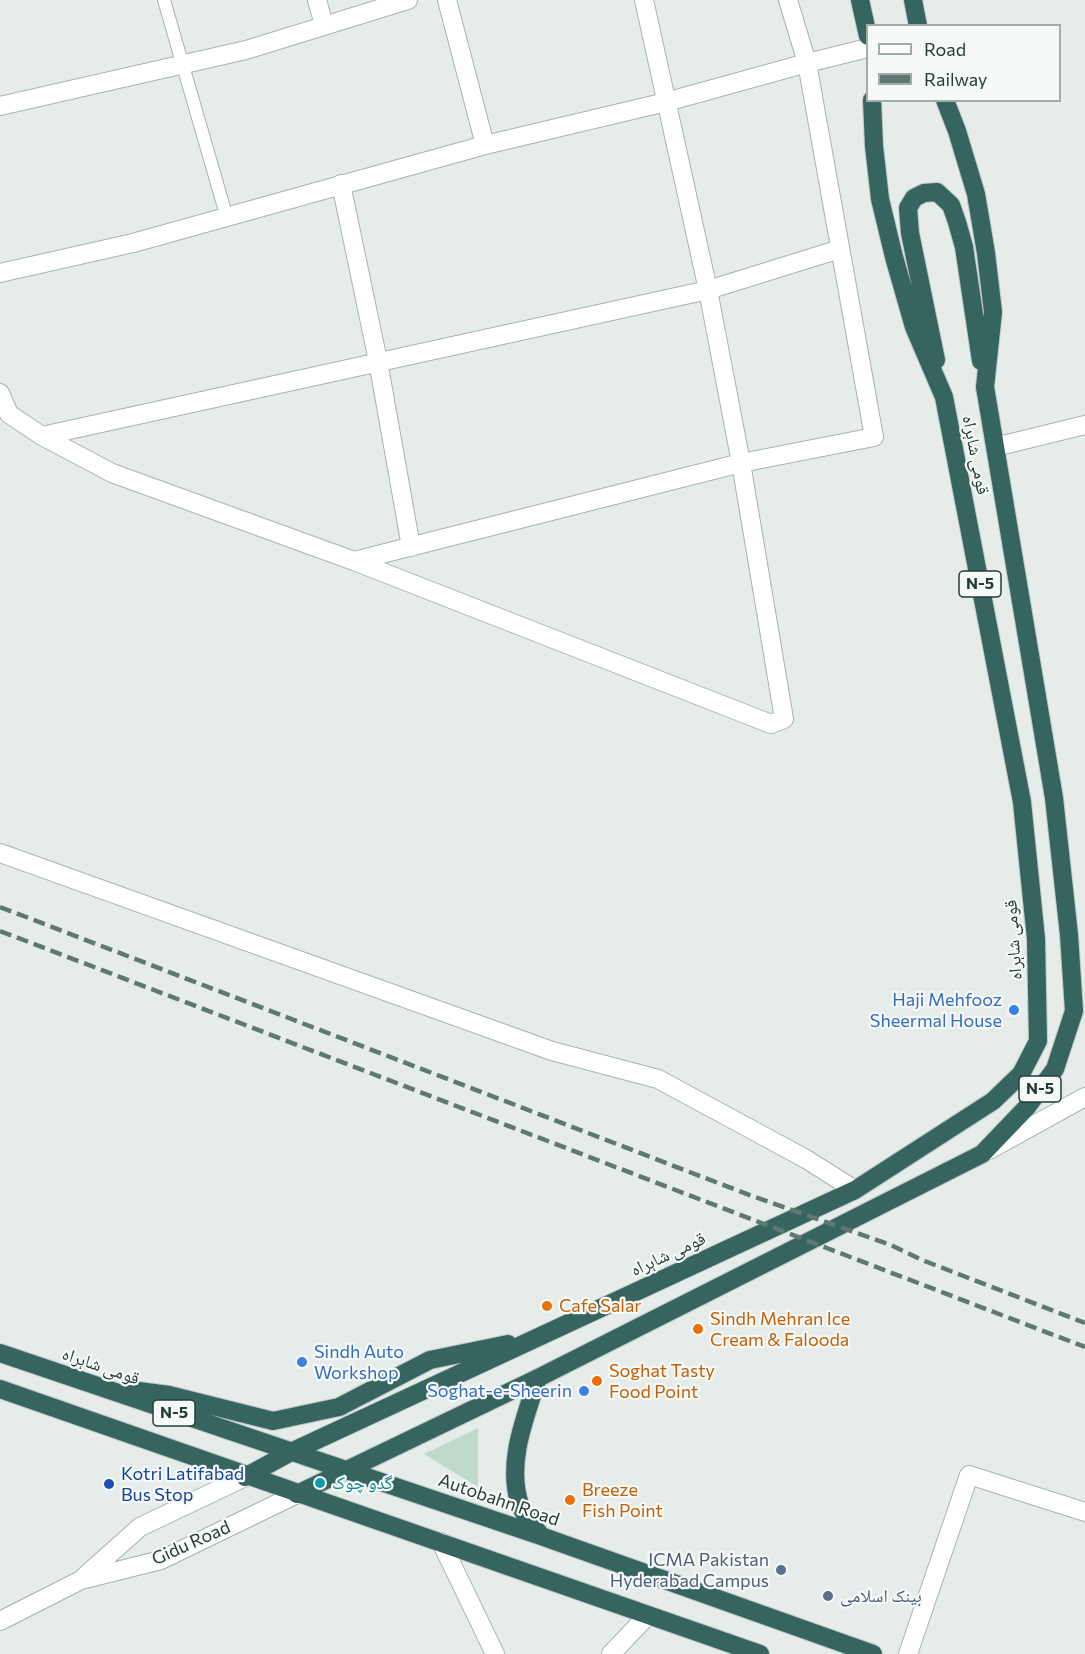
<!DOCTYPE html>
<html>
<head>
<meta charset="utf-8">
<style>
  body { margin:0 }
  #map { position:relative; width:1085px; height:1654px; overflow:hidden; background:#e5ece9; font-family:Commissioner,sans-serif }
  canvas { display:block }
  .legend { position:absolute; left:866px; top:24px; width:195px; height:78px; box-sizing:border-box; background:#f5f9f7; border:2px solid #a2adaa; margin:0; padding:8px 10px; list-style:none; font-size:18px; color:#263c37 }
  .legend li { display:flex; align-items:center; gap:12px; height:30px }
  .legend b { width:30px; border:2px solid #a2adaa }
</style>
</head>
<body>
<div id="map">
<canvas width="1085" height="1654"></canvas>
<ul class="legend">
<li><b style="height:8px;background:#fff"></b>Road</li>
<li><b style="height:8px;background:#617773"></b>Railway</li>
</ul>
</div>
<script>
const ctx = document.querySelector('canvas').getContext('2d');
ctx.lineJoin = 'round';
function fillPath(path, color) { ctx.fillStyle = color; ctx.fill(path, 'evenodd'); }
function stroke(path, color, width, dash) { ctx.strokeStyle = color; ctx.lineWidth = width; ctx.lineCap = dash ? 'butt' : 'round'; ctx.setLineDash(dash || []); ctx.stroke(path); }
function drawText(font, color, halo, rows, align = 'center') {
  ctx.font = font + ' Commissioner,"Noto Naskh Arabic",sans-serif'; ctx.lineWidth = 4.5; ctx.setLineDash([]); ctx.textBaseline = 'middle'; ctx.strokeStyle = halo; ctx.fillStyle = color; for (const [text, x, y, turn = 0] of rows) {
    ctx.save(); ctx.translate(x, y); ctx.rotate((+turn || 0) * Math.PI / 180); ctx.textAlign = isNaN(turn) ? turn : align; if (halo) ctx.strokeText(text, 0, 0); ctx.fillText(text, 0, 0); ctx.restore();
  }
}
const green = new Path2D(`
  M478,1428V1487L424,1454Z`);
const lane = new Path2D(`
  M164,0L227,218`);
const street = new Path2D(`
  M317,0L324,25
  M447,0L485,145
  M0,106L246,50L408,0
  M341,184L378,361L411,547
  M0,273L133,243L485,145L666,102L807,63L868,48
  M0,393L9,414L42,436L112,473L354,561L771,724L784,719L741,463L708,290L644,0
  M42,436L708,290L840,249
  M995,447L1085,425
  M354,561L741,463L874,437L807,63L788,0
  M0,853L552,1051L658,1079L806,1159L855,1190
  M611,1654L648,1615
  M908,1654L969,1475L1085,1512`);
const secondary = new Path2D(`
  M989,1150L1085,1097
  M441,1542L495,1654
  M84,1577L140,1527L245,1477
  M0,1621L81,1580L161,1560L297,1494`);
const highway = new Path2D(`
  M860,0L868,36
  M913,0L918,26
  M936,360L910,233L908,208L914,198L924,193L937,192L951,205L957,222L964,247L981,361
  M0,1353L541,1536L873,1654
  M538,1378C525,1418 506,1463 520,1505C524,1516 535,1527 541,1536
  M0,1389C253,1479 507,1566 760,1654
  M131,1390L169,1395L273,1421L339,1407L430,1360L508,1344
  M245,1477L291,1452L855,1190L993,1101L1021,1074L1038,1041L1036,939L1022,802L944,397L914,327L894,257L880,199L874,146L872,100
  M297,1494L538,1378L982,1154L1027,1107L1055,1069L1074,1011L1069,935L1054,798L985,387L993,312L986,253L976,194L957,131L945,100`);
const rail = new Path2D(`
  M0,907L752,1196L891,1245L922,1260L1085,1323
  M0,931L1085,1347`);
const markers = [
  [1014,1010,6,"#3f7fe0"],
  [547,1306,6,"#e8710a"],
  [698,1329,6,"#e8710a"],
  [302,1362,6,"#3f7fe0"],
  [597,1381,6,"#e8710a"],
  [584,1391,6,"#3f7fe0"],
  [320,1483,6,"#0f9aa8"],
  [109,1484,6,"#1a4fb4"],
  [570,1500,6,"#e8710a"],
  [781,1570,6,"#5c6f8a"],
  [828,1596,6,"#5c6f8a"]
];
const shields = [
  [980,584,42],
  [1040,1089,42],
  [174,1413,42]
];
const shieldNames = [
  ["N-5",980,584],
  ["N-5",1040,1089],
  ["N-5",174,1413]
];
const streetNames = [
  ["قومی شاہراہ",976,455,79],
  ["قومی شاہراہ",1013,940,-94],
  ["قومی شاہراہ",668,1254,-25],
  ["قومی شاہراہ",101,1366,19],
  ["Autobahn Road",499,1500,19],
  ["Gidu Road",191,1543,-24]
];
const shopNames = [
  ["Haji Mehfooz",1002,1000],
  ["Sheermal House",1002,1021],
  ["Sindh Auto",314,1352,"left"],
  ["Workshop",314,1373,"left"],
  ["Soghat-e-Sheerin",572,1391]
];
const foodNames = [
  ["Cafe Salar",559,1306],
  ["Sindh Mehran Ice",710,1319],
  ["Cream & Falooda",710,1340],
  ["Soghat Tasty",609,1371],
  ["Food Point",609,1392],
  ["Breeze",582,1490],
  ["Fish Point",582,1511]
];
const transitNames = [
  ["Kotri Latifabad",121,1474],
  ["Bus Stop",121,1495]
];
const cultureNames = [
  ["گدو چوک",332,1483]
];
const serviceNames = [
  ["ICMA Pakistan",769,1560],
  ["Hyderabad Campus",769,1581],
  ["بینک اسلامی",840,1596,"left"]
];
fillPath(green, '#c0dac9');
stroke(lane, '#a8b4b0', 14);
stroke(street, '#a8b4b0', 20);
stroke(secondary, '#a1b4ae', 20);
stroke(highway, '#c2c8c7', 20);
stroke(lane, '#fff', 12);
stroke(street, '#fff', 18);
stroke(secondary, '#fff', 18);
stroke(highway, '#35655e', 18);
stroke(rail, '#617773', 4.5, [12, 6]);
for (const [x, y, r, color] of markers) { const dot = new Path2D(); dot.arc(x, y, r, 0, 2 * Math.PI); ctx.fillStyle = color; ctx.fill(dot); stroke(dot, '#f5f9f7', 2); }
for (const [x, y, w] of shields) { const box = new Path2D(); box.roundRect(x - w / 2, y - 13, w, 26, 4.5); ctx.fillStyle = '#f5f9f7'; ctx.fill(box); stroke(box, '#263c37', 1.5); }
drawText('bold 16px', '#263c37', null, shieldNames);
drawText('18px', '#263c37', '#f5f9f7', streetNames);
drawText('18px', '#366cbe', '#f5f9f7', shopNames, 'right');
drawText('18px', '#c56008', '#f5f9f7', foodNames, 'left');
drawText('18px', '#164399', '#f5f9f7', transitNames, 'left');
drawText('18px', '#0d838f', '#f5f9f7', cultureNames, 'left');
drawText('18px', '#4e5e75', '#f5f9f7', serviceNames, 'right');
</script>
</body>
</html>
